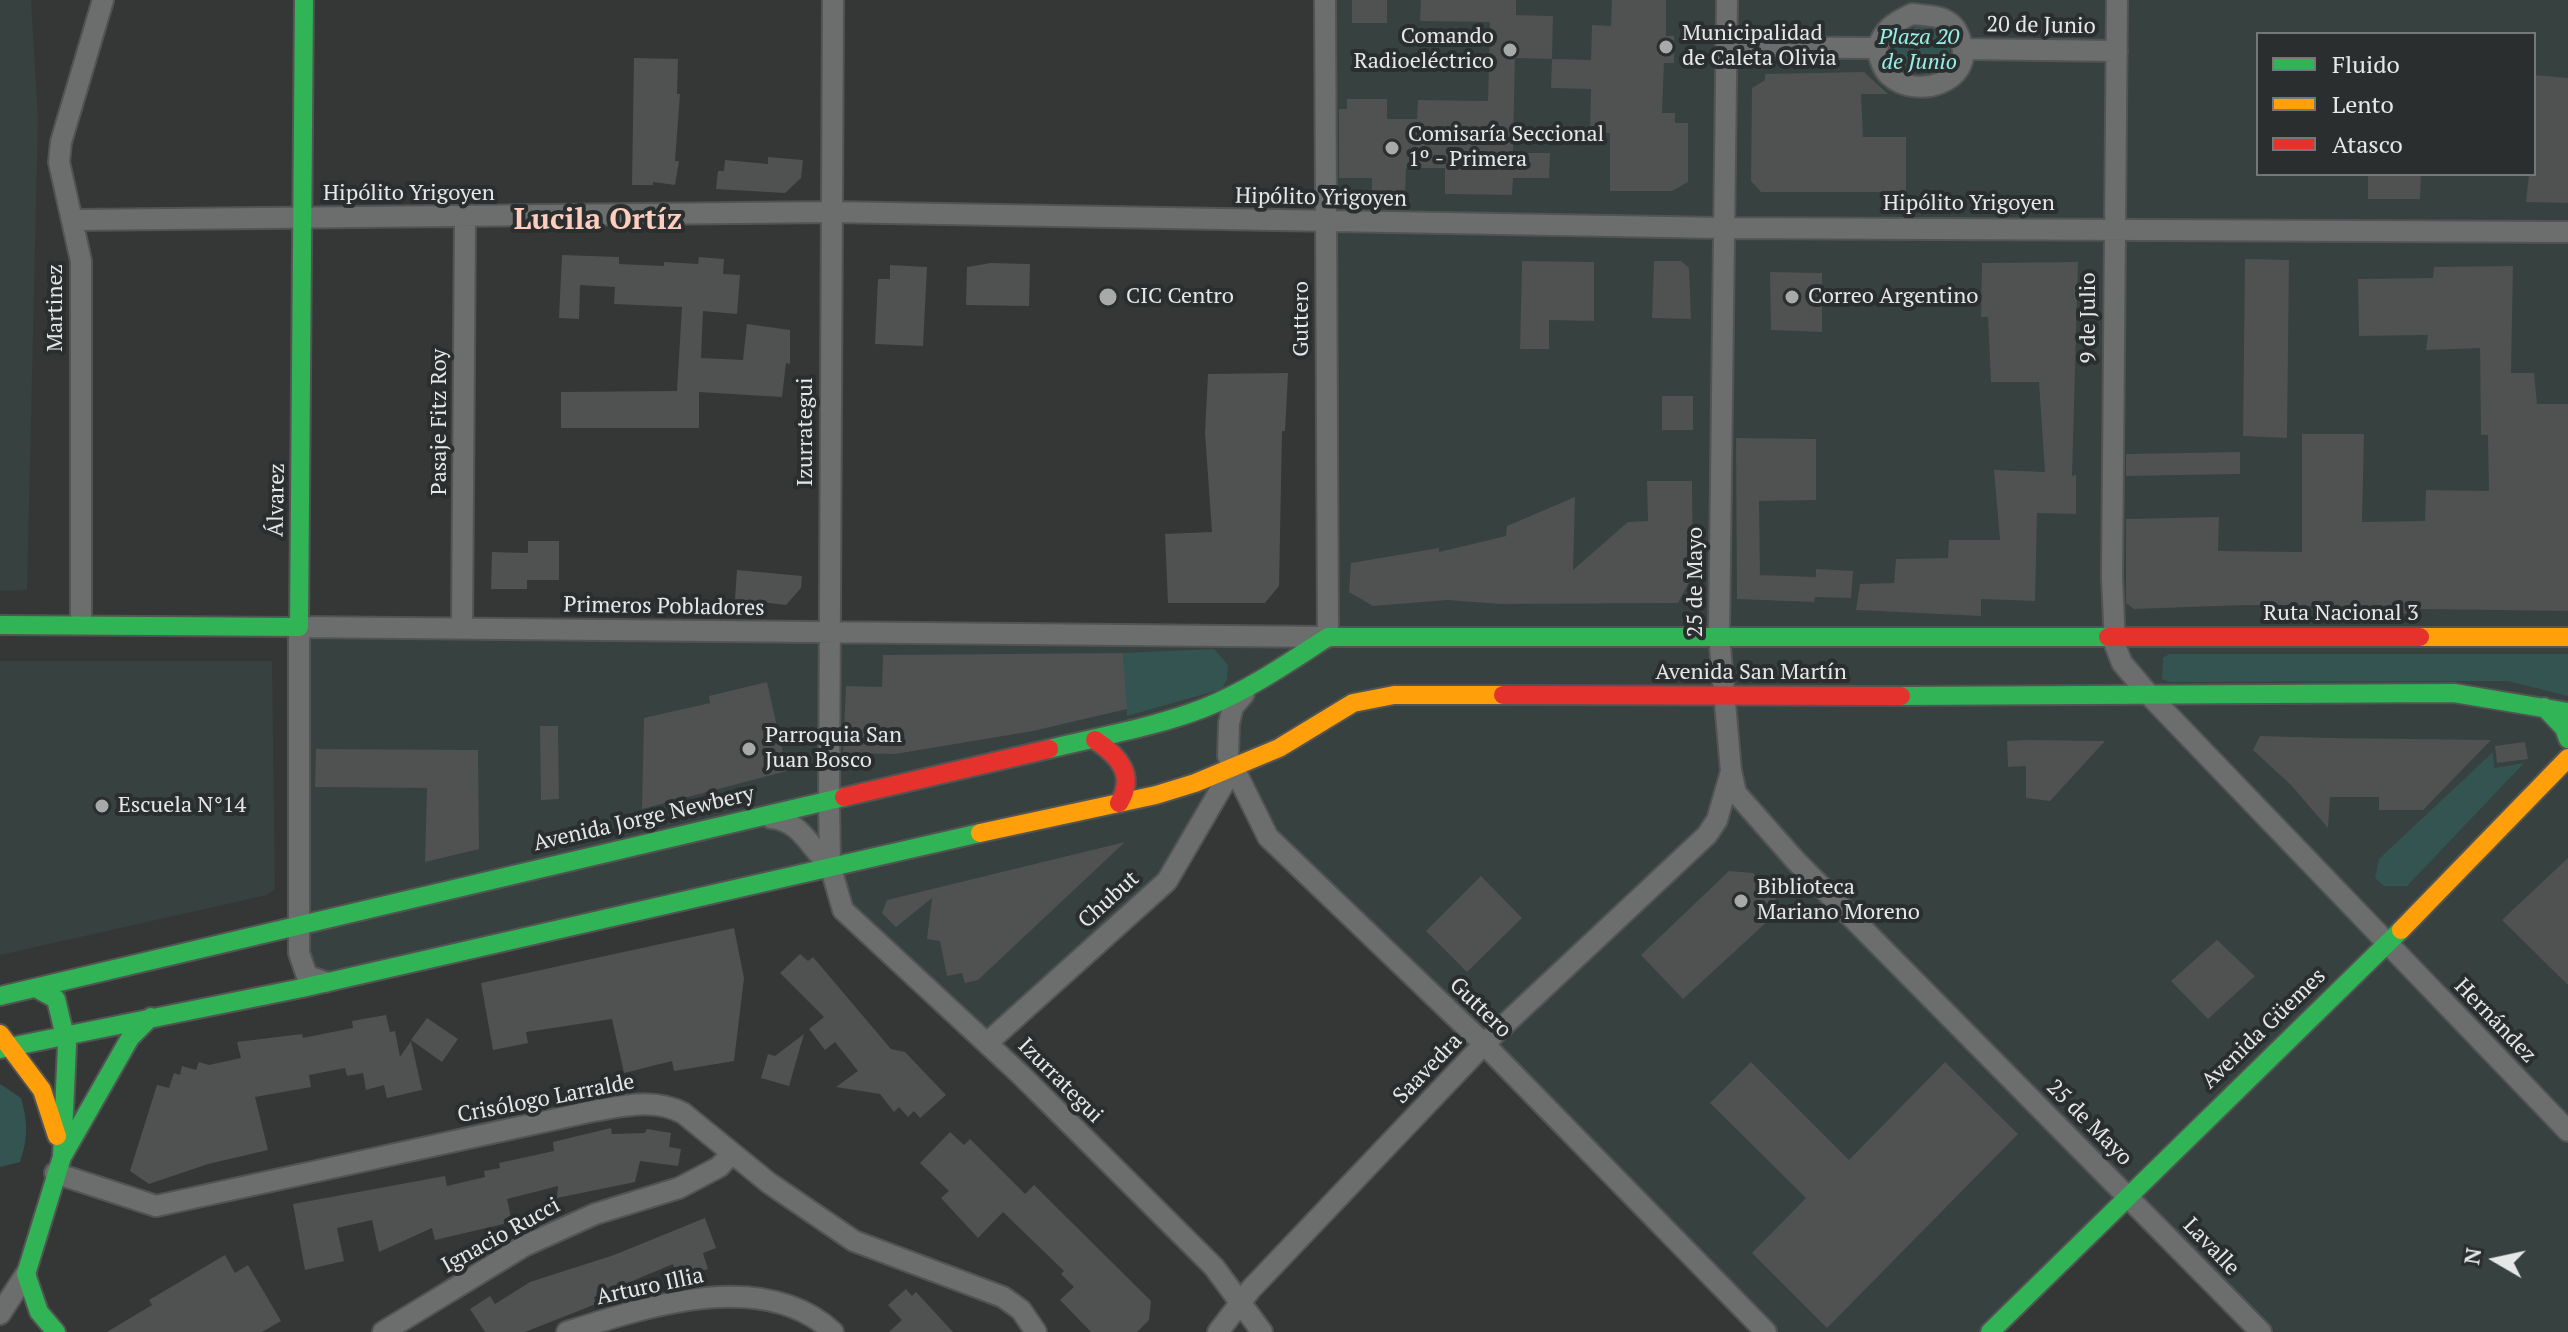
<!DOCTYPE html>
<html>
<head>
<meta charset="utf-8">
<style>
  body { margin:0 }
  #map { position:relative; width:2568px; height:1332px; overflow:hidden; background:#353737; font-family:"PT Serif",serif }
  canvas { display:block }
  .legend { position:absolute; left:2256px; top:32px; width:280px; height:144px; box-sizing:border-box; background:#2a2e2e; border:2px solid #757878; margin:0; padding:10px 14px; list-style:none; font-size:24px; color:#e5e8e7 }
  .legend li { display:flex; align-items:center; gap:16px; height:40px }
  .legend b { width:40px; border:2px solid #757878 }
  .north { position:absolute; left:2456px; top:1220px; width:80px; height:80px; -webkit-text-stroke:6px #2a2e2e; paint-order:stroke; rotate:279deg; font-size:22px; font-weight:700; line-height:32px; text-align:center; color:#e5e8e7 }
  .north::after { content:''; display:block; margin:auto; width:28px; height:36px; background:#e5e8e7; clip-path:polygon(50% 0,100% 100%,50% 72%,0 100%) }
</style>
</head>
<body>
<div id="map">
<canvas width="2568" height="1332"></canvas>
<ul class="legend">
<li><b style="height:10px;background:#30b455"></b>Fluido</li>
<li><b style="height:10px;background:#ff9f0a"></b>Lento</li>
<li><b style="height:10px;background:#e5322d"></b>Atasco</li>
</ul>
<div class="north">N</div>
</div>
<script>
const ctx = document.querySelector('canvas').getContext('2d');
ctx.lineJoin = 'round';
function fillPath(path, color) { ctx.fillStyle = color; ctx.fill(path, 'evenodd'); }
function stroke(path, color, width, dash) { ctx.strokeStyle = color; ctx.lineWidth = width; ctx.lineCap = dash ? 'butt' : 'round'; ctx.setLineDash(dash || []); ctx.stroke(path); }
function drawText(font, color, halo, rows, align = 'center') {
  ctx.font = font + ' "PT Serif",serif'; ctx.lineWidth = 8; ctx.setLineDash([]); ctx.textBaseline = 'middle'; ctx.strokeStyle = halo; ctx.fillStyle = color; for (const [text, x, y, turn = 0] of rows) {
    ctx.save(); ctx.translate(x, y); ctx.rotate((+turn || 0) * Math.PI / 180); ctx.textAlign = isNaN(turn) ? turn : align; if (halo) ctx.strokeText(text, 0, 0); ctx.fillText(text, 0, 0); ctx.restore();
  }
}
const built = new Path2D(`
  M0,0H31L38,119L27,590L0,591Z
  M1325,0H2568V1332H2261L2127,1196L1990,1332H1766L1268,837L1233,769L1167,881L987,1043L862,930L830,865L307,976L299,627L1328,637ZM2258,34H2534V174H2258Z
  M0,661H272L275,889L267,895L0,955Z`);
const green = new Path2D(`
  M1919,25L1937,31L1950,46L1949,60L1927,74L1901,71L1893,56L1896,38Z
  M1214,649L1228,665L1227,679L1222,689L1127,716L1123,653Z
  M2169,654H2568V696L2508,681L2170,682L2162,679L2163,658Z
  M2493,752L2494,768L2524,763L2407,886H2384L2375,878L2379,859Z
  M0,1084L21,1098C28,1123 28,1138 20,1162L0,1167Z`);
const building = new Path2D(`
  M1352,0H1387V23H1352Z
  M1421,0H1516V15L1553,16L1552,59L1515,58L1514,101L1513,153H1550L1549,178H1513L1512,195L1445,194V168H1406L1405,194H1372V178H1339V109H1347V99H1387V119H1417L1418,100L1488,101L1490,22L1420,21Z
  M1612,0H1666V36H1674V63H1664L1662,113H1675V123H1688V182L1672,191H1610V133L1590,132L1591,89L1551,88L1552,59L1591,60L1592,25L1611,26Z
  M634,58L678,59L677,94H680L675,161H679L675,185L653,182V185H632Z
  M1864,72L1888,94H1861L1863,137H1906V192H1761L1751,181L1752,88L1765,80V74Z
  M2534,75L2568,78V203L2526,202L2529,174H2534Z
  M768,157L803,160L801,178L785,193L716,189L718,171H724L725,160L768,164Z
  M2368,174H2421L2420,199H2368Z
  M562,255L619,257V264L664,266V262L698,264L699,257L724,259L723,274L740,275L737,314L703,311L701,358L743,360L747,324L790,330V364L786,363L782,397L699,392V428H561V392L677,391L682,307L614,304L615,287L580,285L579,319L559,318Z
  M2245,259L2289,260L2287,438L2243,436Z
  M1522,261L1594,262V321L1549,320V349H1520Z
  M1654,261H1681L1689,268L1691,319L1652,318Z
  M2078,262L2072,476L2076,475V514L2037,513L2035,601L1981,599V616L1856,610L1860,584L1894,583L1896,559L1948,558L1949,540H2000L1994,470L2045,472L2039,382H1991L1988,317H1981L1982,263Z
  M991,263L1030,264L1029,306L966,305L967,267Z
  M890,265L927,267L923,346L875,344L878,279H890Z
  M2513,266L2511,373H2534L2537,404H2568V611L2419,609V614L2359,612V607L2247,605L2134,609L2126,603V519L2219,517L2218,551L2302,552V434H2364L2362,522L2425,521L2426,490L2489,491L2488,435H2481L2480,348L2426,350L2428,335L2359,336L2358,279L2433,278L2434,267Z
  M1770,272L1822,273V332L1771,330Z
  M1288,373L1285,431H1282L1279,586L1265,603H1168L1165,534L1212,532L1205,433L1208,374Z
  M1662,396H1693V430H1662Z
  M1736,438L1816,439V500L1759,501L1760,575L1816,577V569L1853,571L1851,598L1815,597L1814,602L1737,599Z
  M2240,452V474L2126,476V454Z
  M1647,481H1692L1693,575L1678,603L1500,604L1447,600L1373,606L1349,592L1351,563L1439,548V552L1506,536L1507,526L1575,497L1573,570L1628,522L1648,521Z
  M528,541H559V580H527V589H491L492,552L528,553Z
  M737,570L802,576L801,588L786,605L735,599Z
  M1123,653L1127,709L1033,731L895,754L843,753L846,686L882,687L883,655Z
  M767,682L787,771L642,809L644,718L710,703L709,696Z
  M540,726H558L559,799L541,800Z
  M2260,736L2331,738L2491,740L2423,810H2379V797H2330L2328,828L2291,785L2253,750Z
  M2007,741L2029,740L2105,741L2050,801L2026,798V766L2008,767Z
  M2525,742L2528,759L2497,763L2495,746Z
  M316,749L478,750L479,849L425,862L427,788L315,787Z
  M1125,842L978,980L965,983L962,973L947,976L940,941L927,939L932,898L896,927L882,913L887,900Z
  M2568,858V985L2502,920Z
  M1729,871L1753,873L1783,907L1683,999L1641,955Z
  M1481,876L1522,918L1467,972L1426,931Z
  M734,928L744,978L734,1061L674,1071L672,1061L624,1073L612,1019L526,1032L528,1043L493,1050L481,983Z
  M2217,940L2255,976L2208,1019L2171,981Z
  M800,954L808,961L813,957L891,1049L905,1052L946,1095L920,1118L914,1111L908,1117L899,1107L894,1112L880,1094L836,1087L858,1071L835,1042L825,1050L809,1029L824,1017L780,973Z
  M386,1015L390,1032L395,1031L400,1057L411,1041L422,1090L387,1098L384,1085L366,1090L363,1073L347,1076L345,1068L309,1075L311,1087L255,1097L268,1150L208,1164L149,1184L130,1171L157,1085L169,1088L174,1073L180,1075L182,1066L196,1070L199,1062L209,1065L241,1058L237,1042L302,1034L303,1038L353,1028L352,1021Z
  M427,1018L458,1039L442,1062L411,1040Z
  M804,1034L789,1086L761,1078L768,1054L775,1056Z
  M1751,1062L1849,1160L1945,1062L2018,1134L1827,1328L1752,1253L1806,1198L1710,1103Z
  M611,1128L612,1134L645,1133L647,1129L671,1133L669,1147L681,1149L678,1166L640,1161L635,1182L557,1198L558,1186L507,1199L512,1222L435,1240L432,1228L379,1252L372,1220L337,1228L344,1261L305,1270L293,1204L445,1176L447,1186L485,1177L484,1171L500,1168L499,1163L554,1151L553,1142Z
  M950,1132L964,1145L970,1139L1025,1194L1034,1185L1151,1301L1149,1320L1137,1332H1091L1060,1300L1074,1287L1061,1274L1064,1271L1003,1212L978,1238L941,1198L949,1191L920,1163Z
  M705,1218L716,1248L703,1253L708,1269L677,1279L673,1264L594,1297L596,1304L525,1332H485L470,1309L490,1296L495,1304L530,1282L614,1255Z
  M225,1255L235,1273L248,1265L281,1321L262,1332H107L152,1305L149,1300Z
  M906,1289L912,1296L916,1292L953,1332H889L902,1320L888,1305Z`);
const street = new Path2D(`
  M833,0L829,801L830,865L843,910L1021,1075L1214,1267L1262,1332
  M1727,0L1719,635L1731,771L1736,793L1796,861L2261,1332
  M2117,0L2112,577L2115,645L2122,663L2151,697L2568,1131
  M1912,14C1921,15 1934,15 1943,19C1954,24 1958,31 1961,42C1975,82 1916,100 1890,76C1882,69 1879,57 1877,48C1885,28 1893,23 1912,14Z
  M1726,47L1877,48
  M1964,49L2117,51
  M74,220L832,212L1722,228L2568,232
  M81,624V261L59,162L61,142L103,0
  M462,627L465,218
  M1244,694L1233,707L1229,723L1228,756L1268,837L1484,1044L1766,1332
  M771,818C802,821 809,848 830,865
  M325,982L307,976L299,953V627L1328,637L1325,0
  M987,1043L1167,881L1233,768
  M55,1173L156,1206L593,1111C624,1106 654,1098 683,1113L769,1183L854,1241L1003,1297L1021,1310L1036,1332
  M0,1314L26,1274
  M383,1332L524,1246L595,1214L679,1188L719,1167L732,1153
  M567,1332C645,1307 763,1267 833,1332
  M1218,1332L1251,1289L1484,1044L1707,835L1717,820L1730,775`);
const fast = new Path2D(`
  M0,625L299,627L304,0
  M1901,696L2454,693L2568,712
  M2544,707L2564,728L2568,739
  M1049,749C1101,736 1155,727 1204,708C1249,690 1288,663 1328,637H2108
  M36,988L56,999L67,1045L62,1157L26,1274L39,1312L56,1332
  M0,996L844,797
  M0,1049L302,988L980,833
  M62,1157L130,1038L151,1017
  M1990,1332L2401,930`);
const slow = new Path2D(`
  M2420,637H2568
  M980,833L1156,795L1195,783L1279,748L1353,703L1394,695H1503
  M2401,930L2568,758
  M0,1034L42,1090L57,1136`);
const jam = new Path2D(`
  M2108,637H2420
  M1503,695L1901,696
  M1095,740C1119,756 1136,775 1119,803
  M844,797L1049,749`);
const markers = [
  [1666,47,8,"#a7aaa9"],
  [1510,50,8,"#a7aaa9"],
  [1392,148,8,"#a7aaa9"],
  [1108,297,10,"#a7aaa9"],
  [1792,297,8,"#a7aaa9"],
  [749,749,8,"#a7aaa9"],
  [102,806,8,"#a7aaa9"],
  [1741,901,8,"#a7aaa9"]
];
const streetNames = [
  ["20 de Junio",2041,26,1],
  ["Hipólito Yrigoyen",409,194],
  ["Hipólito Yrigoyen",1321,198,1],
  ["Hipólito Yrigoyen",1969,204],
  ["Martinez",56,308,-90],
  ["9 de Julio",2089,318,-90],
  ["Guttero",1302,319,-90],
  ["Pasaje Fitz Roy",440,422,-90],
  ["Izurrategui",806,432,-90],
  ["Álvarez",277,500,-89],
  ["25 de Mayo",1696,582,-90],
  ["Primeros Pobladores",664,607,1],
  ["Ruta Nacional 3",2341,614],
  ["Avenida San Martín",1751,673],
  ["Avenida Jorge Newbery",644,819,-13],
  ["Chubut",1109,900,-42],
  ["Guttero",1480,1008,44],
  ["Hernández",2495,1021,46],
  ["Avenida Güemes",2264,1029,-44],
  ["Saavedra",1428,1069,-46],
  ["Izurrategui",1060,1081,45],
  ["Crisólogo Larralde",546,1099,-11],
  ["25 de Mayo",2089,1123,45],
  ["Ignacio Rucci",501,1236,-29],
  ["Lavalle",2211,1247,46],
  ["Arturo Illia",650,1287,-12]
];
const poiNames = [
  ["Municipalidad",1682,34],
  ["de Caleta Olivia",1682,59],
  ["Comando",1494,37,"right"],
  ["Radioeléctrico",1494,62,"right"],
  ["Comisaría Seccional",1408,135],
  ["1º - Primera",1408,160],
  ["CIC Centro",1126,297],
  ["Correo Argentino",1808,297],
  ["Parroquia San",765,736],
  ["Juan Bosco",765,761],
  ["Escuela N°14",118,806],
  ["Biblioteca",1757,888],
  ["Mariano Moreno",1757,913]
];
const parkNames = [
  ["Plaza 20",1919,38],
  ["de Junio",1919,63]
];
const districtNames = [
  ["Lucila Ortíz",598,220]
];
fillPath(built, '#364140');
fillPath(green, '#345451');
fillPath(building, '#505151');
stroke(street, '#525453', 24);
stroke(fast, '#525453', 22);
stroke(slow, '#525453', 22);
stroke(jam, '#525453', 22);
stroke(street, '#6c6d6d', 20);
stroke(fast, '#30b455', 18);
stroke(slow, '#ff9f0a', 18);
stroke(jam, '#e5322d', 18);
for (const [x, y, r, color] of markers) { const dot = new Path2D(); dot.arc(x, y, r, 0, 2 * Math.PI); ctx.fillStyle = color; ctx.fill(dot); stroke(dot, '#2a2e2e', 3); }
drawText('22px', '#e5e8e7', '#2a2e2e', streetNames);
drawText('22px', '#e5e8e7', '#2a2e2e', poiNames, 'left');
drawText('italic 22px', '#96f0e8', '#2a2e2e', parkNames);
drawText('bold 30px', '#fecdbd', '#2a2e2e', districtNames);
</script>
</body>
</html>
